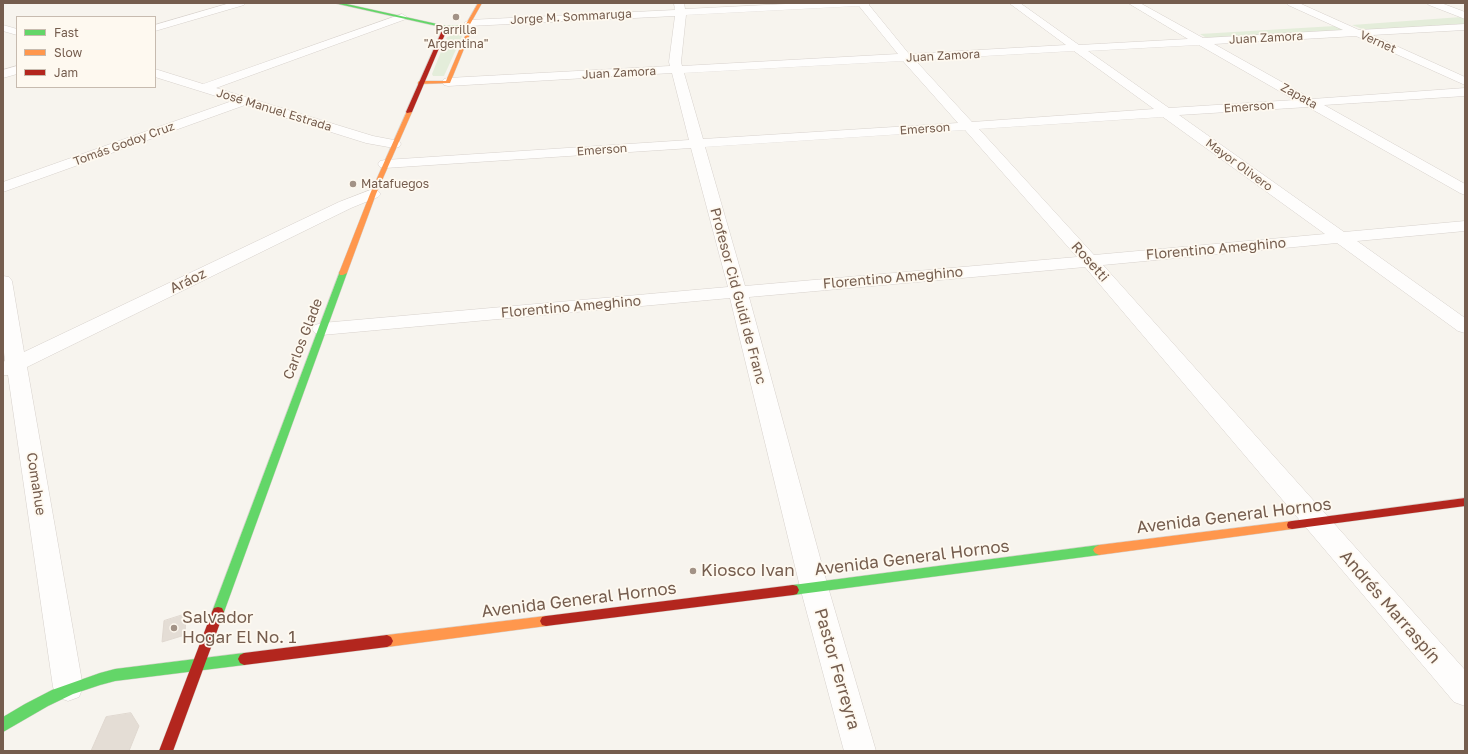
<!DOCTYPE html>
<html>
<head>
<meta charset="utf-8">
<style>
  body { margin:0 }
  #map { position:relative; width:1468px; height:754px; overflow:hidden; background:#f7f4ee; font-family:"Golos Text",sans-serif }
  canvas { display:block }
  .frame { position:absolute; inset:0; border:4px solid #755d4e; pointer-events:none }
  .legend { position:absolute; left:16px; top:16px; width:140px; height:72px; box-sizing:border-box; background:#fef9f0; border:1px solid #c7bbaf; margin:0; padding:5px 7px; list-style:none; font-size:12px; color:#755d4e }
  .legend li { display:flex; align-items:center; gap:8px; height:20px }
  .legend b { width:20px; border:1px solid #c7bbaf }
</style>
</head>
<body>
<div id="map">
<canvas width="1468" height="754"></canvas>
<div class="frame"></div>
<ul class="legend">
<li><b style="height:5px;background:#63d668"></b>Fast</li>
<li><b style="height:5px;background:#ff974d"></b>Slow</li>
<li><b style="height:5px;background:#b3261e"></b>Jam</li>
</ul>
</div>
<script>
const ctx = document.querySelector('canvas').getContext('2d');
ctx.lineJoin = 'round';
function fillPath(path, color) { ctx.fillStyle = color; ctx.fill(path, 'evenodd'); }
function stroke(path, color, width, dash) { ctx.strokeStyle = color; ctx.lineWidth = width; ctx.lineCap = dash ? 'butt' : 'round'; ctx.setLineDash(dash || []); ctx.stroke(path); }
function drawText(font, color, halo, rows, align = 'center') {
  ctx.font = font + ' "Golos Text",sans-serif'; ctx.lineWidth = 3.5; ctx.setLineDash([]); ctx.textBaseline = 'middle'; ctx.strokeStyle = halo; ctx.fillStyle = color; for (const [text, x, y, turn = 0] of rows) {
    ctx.save(); ctx.translate(x, y); ctx.rotate((+turn || 0) * Math.PI / 180); ctx.textAlign = isNaN(turn) ? turn : align; if (halo) ctx.strokeText(text, 0, 0); ctx.fillText(text, 0, 0); ctx.restore();
  }
}
const green = new Path2D(`
  M1461,17L1465,19V24L1365,30L1352,25Z
  M1335,26L1347,31L1210,40L1200,34Z
  M457,34H463L444,76H433L432,74L447,37Z`);
const building = new Path2D(`
  M186,614L185,635L162,642L164,621Z
  M131,713L139,726L129,751H91L106,717Z`);
const street = new Path2D(`
  M230,3H246L244,5L155,31V25Z
  M674,3H684L685,9L806,3H870L869,5L909,54L1066,45L1009,3H1020L1079,45L1188,39L1128,3H1140L1203,38L1343,30L1288,5L1286,3H1299L1359,30L1465,24V30L1372,35L1465,77V85L1356,36L1214,44L1312,99L1465,88V96L1324,105L1465,184V195L1460,193L1308,107L1179,115L1344,232L1465,221V231L1357,241L1465,318V333L1458,331L1337,243L1103,265L1465,670V706L1454,702L1085,267L749,297L828,587L876,751H844L800,587L730,298L322,335L315,333L312,329L315,325L322,323L728,287L691,148L385,168L380,167L378,164L380,161L385,160L689,140L672,73L448,86L444,85L442,82L444,79L448,78L670,66L669,62L675,16L469,26L464,23L469,20L675,10ZM859,6L898,54L682,66L681,62L686,15ZM1199,45L1295,100L1169,108L1088,51ZM1074,51L1154,109L972,122L915,60ZM903,61L958,123L703,139L684,73ZM1163,117L1325,234L1094,255L979,129ZM965,130L1077,257L745,286L705,147Z
  M1427,3H1441L1465,12V19L1429,5Z
  M402,14L407,17L406,19L216,88L373,136L399,141L401,144L399,147L394,148L366,143L245,105L3,192V182L232,101L155,77V69L203,84Z
  M3,25L17,29V35L3,31Z
  M17,66V74L3,78V70Z
  M373,189L378,191L381,194L378,197L351,208L27,367L83,687L79,697L68,701L57,697L53,687L8,375H3V362L5,361L3,343V276L9,277L12,281L24,352L339,202Z`);
const fast = new Path2D(`
  M334,3H342L446,26L467,25L469,26L446,28Z
  M340,271H343L347,273L224,612L222,616L218,617L214,616L212,612Z
  M1099,545L1103,547L1105,550L1103,553L1099,555L793,595L789,594L787,590L789,586L793,585Z
  M244,653L248,655L250,659L248,663L244,665L115,681L100,685L73,694L48,706L3,732V717L25,704L52,690L100,673L115,669Z`);
const slow = new Path2D(`
  M478,3H482L469,26L470,34L450,83L418,84V82L420,81H446L466,34L465,26Z
  M407,111L412,112L376,194L347,273L343,275H340L339,273L370,194Z
  M1292,521L1296,522L1297,525L1296,528L1292,529L1099,555L1095,553L1093,550L1095,547L1099,545Z
  M546,616L550,617L552,621L550,625L546,626L387,647L383,645L381,641L383,637L387,635Z`);
const jam = new Path2D(`
  M444,26L448,27L412,112L407,113L406,112Z
  M1465,498V506L1292,529L1288,528L1287,525L1288,522L1292,521Z
  M793,585L797,586L799,590L797,594L793,595L546,626L542,625L540,621L542,617L546,616Z
  M218,607L222,608L224,612L173,751H159L212,612L214,608Z
  M387,635L391,637L393,641L391,645L387,647L244,665L240,663L238,659L240,655L244,653Z`);
const markers = [
  [456,17,4,"#a29286"],
  [353,184,4,"#a29286"],
  [693,571,4,"#a29286"],
  [174,628,4,"#a29286"]
];
const farStreetnames = [
  ["Jorge M. Sommaruga",571,17,-3],
  ["Juan Zamora",1266,38,-3],
  ["Vernet",1378,42,24],
  ["Juan Zamora",943,56,-3],
  ["Juan Zamora",619,73,-3],
  ["Zapata",1299,96,29],
  ["Emerson",1249,107,-4],
  ["José Manuel Estrada",274,110,17],
  ["Emerson",925,129,-4],
  ["Tomás Godoy Cruz",124,144,-20],
  ["Emerson",602,150,-4],
  ["Mayor Olivero",1239,165,36]
];
const farPoinames = [
  ["Parrilla",456,30],
  ["\"Argentina\"",456,44],
  ["Matafuegos",361,184,"left"]
];
const streetNames = [
  ["Florentino Ameghino",1216,249,-5],
  ["Rosetti",1090,262,48],
  ["Florentino Ameghino",893,278,-5],
  ["Aráoz",188,281,-26],
  ["Profesor Cid Guidi de Franc",738,296,75],
  ["Florentino Ameghino",571,307,-5],
  ["Carlos Glade",303,339,-69],
  ["Comahue",36,484,81]
];
const nearStreetnames = [
  ["Avenida General Hornos",1234,516,-7],
  ["Avenida General Hornos",912,558,-7],
  ["Avenida General Hornos",579,600,-7],
  ["Andrés Marraspín",1390,607,49],
  ["Pastor Ferreyra",837,669,74]
];
const nearPoinames = [
  ["Kiosco Ivan",701,571],
  ["Salvador",182,618],
  ["Hogar El No. 1",182,638]
];
fillPath(green, '#e4edda');
fillPath(building, '#e4ddd5');
stroke(building, '#e0d8d0', 1);
stroke(street, '#d7d1cc', 1);
stroke(fast, '#d7d1cc', 1);
stroke(slow, '#d7d1cc', 1);
stroke(jam, '#d7d1cc', 1);
fillPath(street, '#fefdfc');
fillPath(fast, '#63d668');
fillPath(slow, '#ff974d');
fillPath(jam, '#b3261e');
for (const [x, y, r, color] of markers) { const dot = new Path2D(); dot.arc(x, y, r, 0, 2 * Math.PI); ctx.fillStyle = color; ctx.fill(dot); stroke(dot, '#fef9f0', 1.5); }
drawText('12px', '#755d4e', '#fef9f0', farStreetnames);
drawText('12px', '#755d4e', '#fef9f0', farPoinames);
drawText('14px', '#755d4e', '#fef9f0', streetNames);
drawText('17px', '#755d4e', '#fef9f0', nearStreetnames);
drawText('17px', '#755d4e', '#fef9f0', nearPoinames, 'left');
</script>
</body>
</html>
